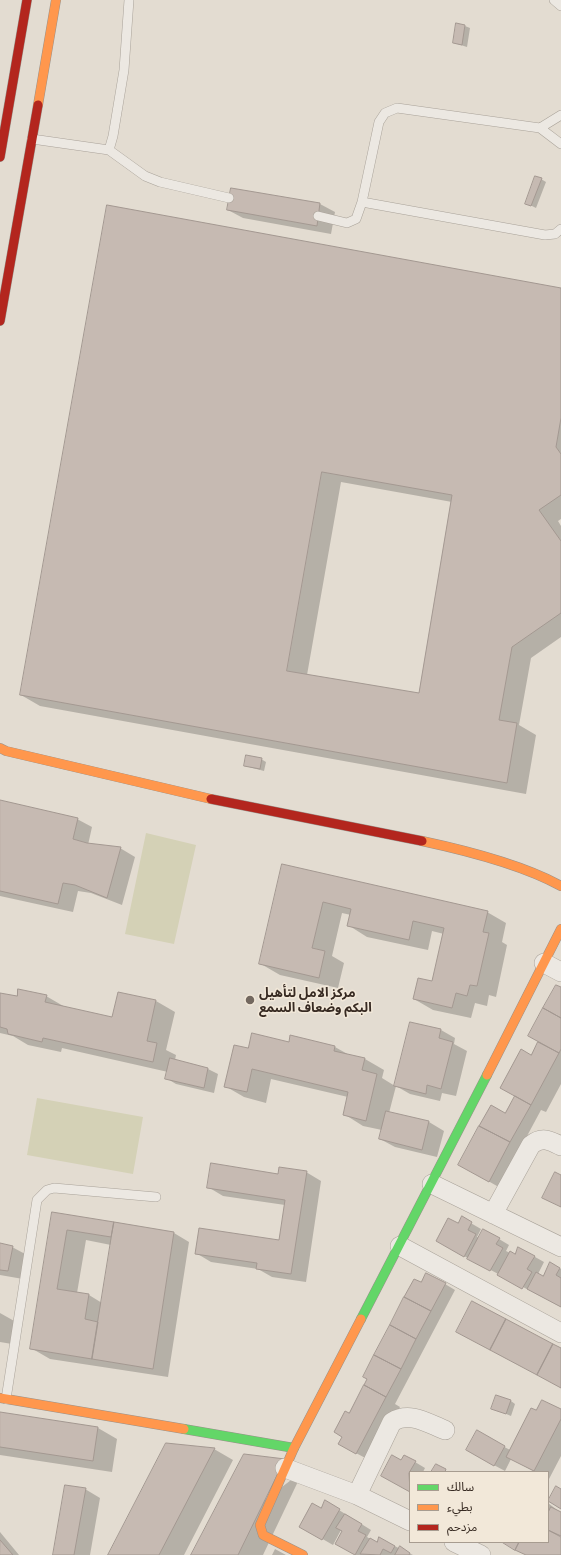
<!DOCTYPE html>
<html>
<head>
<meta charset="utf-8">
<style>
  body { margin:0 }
  #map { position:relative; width:561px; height:1555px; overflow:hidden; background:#e3dcd1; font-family:Literata,"Noto Sans Arabic",serif }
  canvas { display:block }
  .legend { position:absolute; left:409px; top:1471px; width:140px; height:72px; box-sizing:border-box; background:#f2e8d9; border:1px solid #a79c90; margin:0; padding:5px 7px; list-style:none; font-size:12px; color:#372a22 }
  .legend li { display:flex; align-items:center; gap:8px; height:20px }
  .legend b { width:20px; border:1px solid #a79c90 }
</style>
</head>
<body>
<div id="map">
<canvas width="561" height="1555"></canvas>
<ul class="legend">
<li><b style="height:5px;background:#63d668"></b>سالك</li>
<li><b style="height:5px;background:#ff974d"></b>بطيء</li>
<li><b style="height:5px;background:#b3261e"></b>مزدحم</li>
</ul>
</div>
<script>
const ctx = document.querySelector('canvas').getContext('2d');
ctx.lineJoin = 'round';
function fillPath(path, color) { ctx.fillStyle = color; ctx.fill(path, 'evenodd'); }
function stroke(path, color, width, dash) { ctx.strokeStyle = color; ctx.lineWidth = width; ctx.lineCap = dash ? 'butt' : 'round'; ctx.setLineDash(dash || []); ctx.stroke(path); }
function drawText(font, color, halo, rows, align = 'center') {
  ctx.font = font + ' Literata,"Noto Sans Arabic",serif'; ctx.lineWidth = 3; ctx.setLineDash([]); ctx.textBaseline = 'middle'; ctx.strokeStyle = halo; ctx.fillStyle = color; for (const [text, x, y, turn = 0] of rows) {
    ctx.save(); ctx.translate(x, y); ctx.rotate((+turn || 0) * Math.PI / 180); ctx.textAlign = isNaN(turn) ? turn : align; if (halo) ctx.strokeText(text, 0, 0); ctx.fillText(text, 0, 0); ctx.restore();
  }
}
const green = new Path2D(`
  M146,833L196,845L174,944L125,934Z
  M37,1098L143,1117L133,1174L27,1155Z`);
const shadow = new Path2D(`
  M465,26L470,28L467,47L454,43Z
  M541,179L546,182L536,208L526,203Z
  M232,189L320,204L335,212L331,234L243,218L228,210Z
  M561,289V519L558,521L561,526V637L531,658L519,725L536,735L526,794L40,706L21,695ZM341,482L452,502L420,694L307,675Z
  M261,759L266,762L264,771L245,766Z
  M0,801L77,819L92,827L88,845L120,848L135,857L122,905L91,893L78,891L73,912L0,896Z
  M282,866L487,912L506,923L502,942L507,945L496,997L489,995L487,1006L475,1003L471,1018L433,1010L414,999L433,982L444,934L432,931L428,950L367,937L348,925L351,915L342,913L332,956L344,963L338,988L280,975L261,964Z
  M561,989V1084L546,1112L541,1110L520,1149L504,1190L474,1173L516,1096Z
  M0,994L17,998L46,996L65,1007L113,1018L156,1001L175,1012L166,1050L176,1055L175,1060L208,1069L218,1074L214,1093L176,1084L166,1078L168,1072L62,1048L61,1052L28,1045L13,1036L0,1033Z
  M441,1030L455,1038L454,1044L467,1051L456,1096L442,1093L440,1101L410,1094L396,1086L389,1113L429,1122L444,1131L437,1157L395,1147L380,1139L382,1130L363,1126L344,1114L348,1097L271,1079L266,1103L244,1097L225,1086L249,1049L289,1043L291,1036L335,1047L351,1056L365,1059L384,1070L382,1078L395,1086Z
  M306,1172L321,1181L306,1282L272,1277L258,1269L211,1262L196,1253L280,1241L285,1205L223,1196L208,1187L279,1175Z
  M53,1213L174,1233L189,1242L168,1377L50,1359L31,1348ZM86,1240L111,1245L102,1303L89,1295L77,1293Z
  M462,1218L481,1229L477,1237L480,1238L484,1230L509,1245L506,1251L510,1253L515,1255L519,1248L544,1262L538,1274L544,1277L551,1263L561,1269V1307L447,1247Z
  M0,1244L12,1247L27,1255L23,1279L0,1275Z
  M422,1284H445L455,1290L395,1404L400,1407L371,1461L354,1452L343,1437L349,1415Z
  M0,1313L16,1322L12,1344L0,1342Z
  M511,1401L515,1404L511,1416L492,1408Z
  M561,1411V1456L549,1479L548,1472H535L511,1459L505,1471L477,1456V1432L510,1450L537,1412Z
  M0,1413L98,1428L117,1439L112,1472L0,1455Z
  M214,1449L233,1460L184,1555H109Z
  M402,1461L415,1462L425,1468L423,1472H410V1491L382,1476Z
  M303,1471L263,1555H192Z
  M85,1489L100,1498L90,1555H54Z
  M326,1502L371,1530L367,1537L377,1543L380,1539L413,1555H356L336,1544L343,1531L341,1530L333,1545L300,1526L321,1509Z
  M548,1503L561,1513V1536L548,1529Z
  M0,1532L19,1555H0Z
  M275,1549L286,1555H272Z`);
const building = new Path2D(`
  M456,23L465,25L462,45L453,43Z
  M535,176L542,178L531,206L525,204Z
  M231,188L320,203L317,226L227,210Z
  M107,205L561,288V418L556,447L561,454V495L539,510L561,541V613L512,647L499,720L517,723L507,783L20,695ZM322,472L452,495L419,693L287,671Z
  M246,755L262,758L260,769L244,766Z
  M0,800L78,818L73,839L87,843L121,847L107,898L75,885L63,883L58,904L0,891Z
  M282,864L488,911L483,932L489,933L477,986L470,985L467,996L456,993L452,1008L413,999L418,978L432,981L444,928L413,921L409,940L347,926L351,909L323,902L312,948L325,951L319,978L259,964Z
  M556,985L561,987V1018L543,1008Z
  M18,989L47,995L45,1002L112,1017L118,992L156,1000L147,1041L157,1043L153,1062L43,1038L42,1042L8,1034L7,1029L0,1027V993L17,996Z
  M543,1008L561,1018V1049L559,1053L528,1036Z
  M410,1022L441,1029L439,1038L453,1042L441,1089L427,1085L426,1094L394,1086Z
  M252,1033L289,1042L290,1035L335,1046L334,1051L365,1058L362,1070L377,1074L366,1121L343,1115L348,1092L252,1069L247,1092L224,1087L234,1045L248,1048Z
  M538,1042L559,1053L531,1105L500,1088L521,1049L531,1055Z
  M170,1058L208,1068L204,1088L165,1079Z
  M515,1096L531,1105L510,1142L479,1126L491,1105L505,1113Z
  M386,1111L429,1121L422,1150L379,1139Z
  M479,1126L510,1142L489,1182L458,1165Z
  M211,1163L278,1174L279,1167L307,1171L291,1274L256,1269L257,1263L195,1254L199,1228L279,1240L285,1200L207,1188Z
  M555,1172L561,1175V1207L542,1198Z
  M52,1212L114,1222L111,1237L67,1230L57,1289L89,1294L85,1319L98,1322L92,1359L30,1349Z
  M462,1216L472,1222L468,1230L476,1234L464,1257L436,1241L448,1218L458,1223Z
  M114,1222L174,1232L153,1369L92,1359Z
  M483,1229L500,1238L496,1244L503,1248L490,1271L467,1259Z
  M0,1243L13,1246L8,1271L0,1270Z
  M518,1247L535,1256L527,1269L532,1272L522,1289L497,1275L510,1251L515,1254Z
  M550,1262L560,1268L556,1275L561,1278V1307L527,1289L536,1272L543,1276Z
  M426,1273L446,1283L431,1311L404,1297L414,1279L421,1282Z
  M404,1297L431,1311L416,1339L390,1325Z
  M472,1301L506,1319L490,1350L456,1332Z
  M506,1319L553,1344L537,1375L490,1350Z
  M390,1325L416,1339L401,1369L374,1355Z
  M553,1344L561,1348V1388L537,1375Z
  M374,1355L401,1369L386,1397L364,1385L367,1379L363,1377Z
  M364,1385L386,1397L356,1454L338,1444L342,1437L334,1432L345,1411L349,1413Z
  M496,1395L511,1400L506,1414L491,1409Z
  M542,1400L561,1409V1419L534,1471L506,1457L531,1408L536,1410Z
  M0,1412L98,1427L93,1461L0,1447Z
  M477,1430L505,1446L494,1466L466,1450Z
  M166,1443L215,1448L159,1555H108Z
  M244,1454L285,1459L238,1555H191Z
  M392,1455L401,1460L404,1455L416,1461L409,1473L410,1492L381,1476Z
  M436,1464L446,1469L445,1472H431Z
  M65,1485L86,1488L74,1555H53Z
  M556,1486L561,1489V1509L548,1501Z
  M325,1500L340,1509L322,1540L299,1527L312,1503L321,1508Z
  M551,1507L561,1512V1536L548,1530V1513Z
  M345,1514L362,1524L358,1531L366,1535L355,1555L335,1544L342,1531L336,1528Z
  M548,1530L561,1537V1555H526L515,1550L519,1542H548Z
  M379,1537L395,1546L391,1553L383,1549L380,1555L360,1554L370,1538L377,1542Z
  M0,1540L13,1555H0Z
  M502,1542H519L515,1550Z
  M400,1546L410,1553L409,1555H395Z`);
const lane = new Path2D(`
  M554,0L561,6
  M540,128L561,144
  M32,139L109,150L113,136L124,70L129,0
  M109,150L145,176L160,182L229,198
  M362,202L379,122L385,113L397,108L540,128L561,115
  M318,216L347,223L356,219L362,202L545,235L555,234L561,229
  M6,1399L37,1200L47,1190L54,1188L156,1197`);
const street = new Path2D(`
  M544,963L561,972
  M432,1184L561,1247
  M493,1214L531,1145C542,1136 549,1140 561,1146
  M400,1246L561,1333
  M285,1468L357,1495L410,1521
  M357,1495L392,1422C410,1411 427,1423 445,1430
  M454,1542L481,1555`);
const fast = new Path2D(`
  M361,1319L487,1075
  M184,1429L294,1448`);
const slow = new Path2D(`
  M38,105L56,0
  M0,748L6,751L211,799
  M422,841C464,850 523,865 561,886
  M487,1075L561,929
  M0,1398L184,1429
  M303,1555L263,1535L260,1525L294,1448L361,1319`);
const jam = new Path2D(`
  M0,157L27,0
  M0,321L38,105
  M211,799L422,841`);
const markers = [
  [250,1000,5,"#73685f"]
];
const poiNames = [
  ["مركز الامل لتأهيل",259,993],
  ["البكم وضعاف السمع",259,1008]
];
fillPath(green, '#d4d1b6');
fillPath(shadow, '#0003');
fillPath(building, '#c6bab2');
stroke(building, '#a39891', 1);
stroke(lane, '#a9a299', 10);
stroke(street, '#a9a299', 20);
stroke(fast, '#98918a', 10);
stroke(slow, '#98918a', 10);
stroke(jam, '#98918a', 10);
stroke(lane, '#ece8e2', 9);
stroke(street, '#ece8e2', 19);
stroke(fast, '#63d668', 9);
stroke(slow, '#ff974d', 9);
stroke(jam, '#b3261e', 9);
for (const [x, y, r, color] of markers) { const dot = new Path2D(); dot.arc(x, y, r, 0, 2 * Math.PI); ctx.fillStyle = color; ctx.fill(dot); stroke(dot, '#f2e8d9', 1.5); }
drawText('bold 13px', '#372a22', '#f2e8d9', poiNames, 'left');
</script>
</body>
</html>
